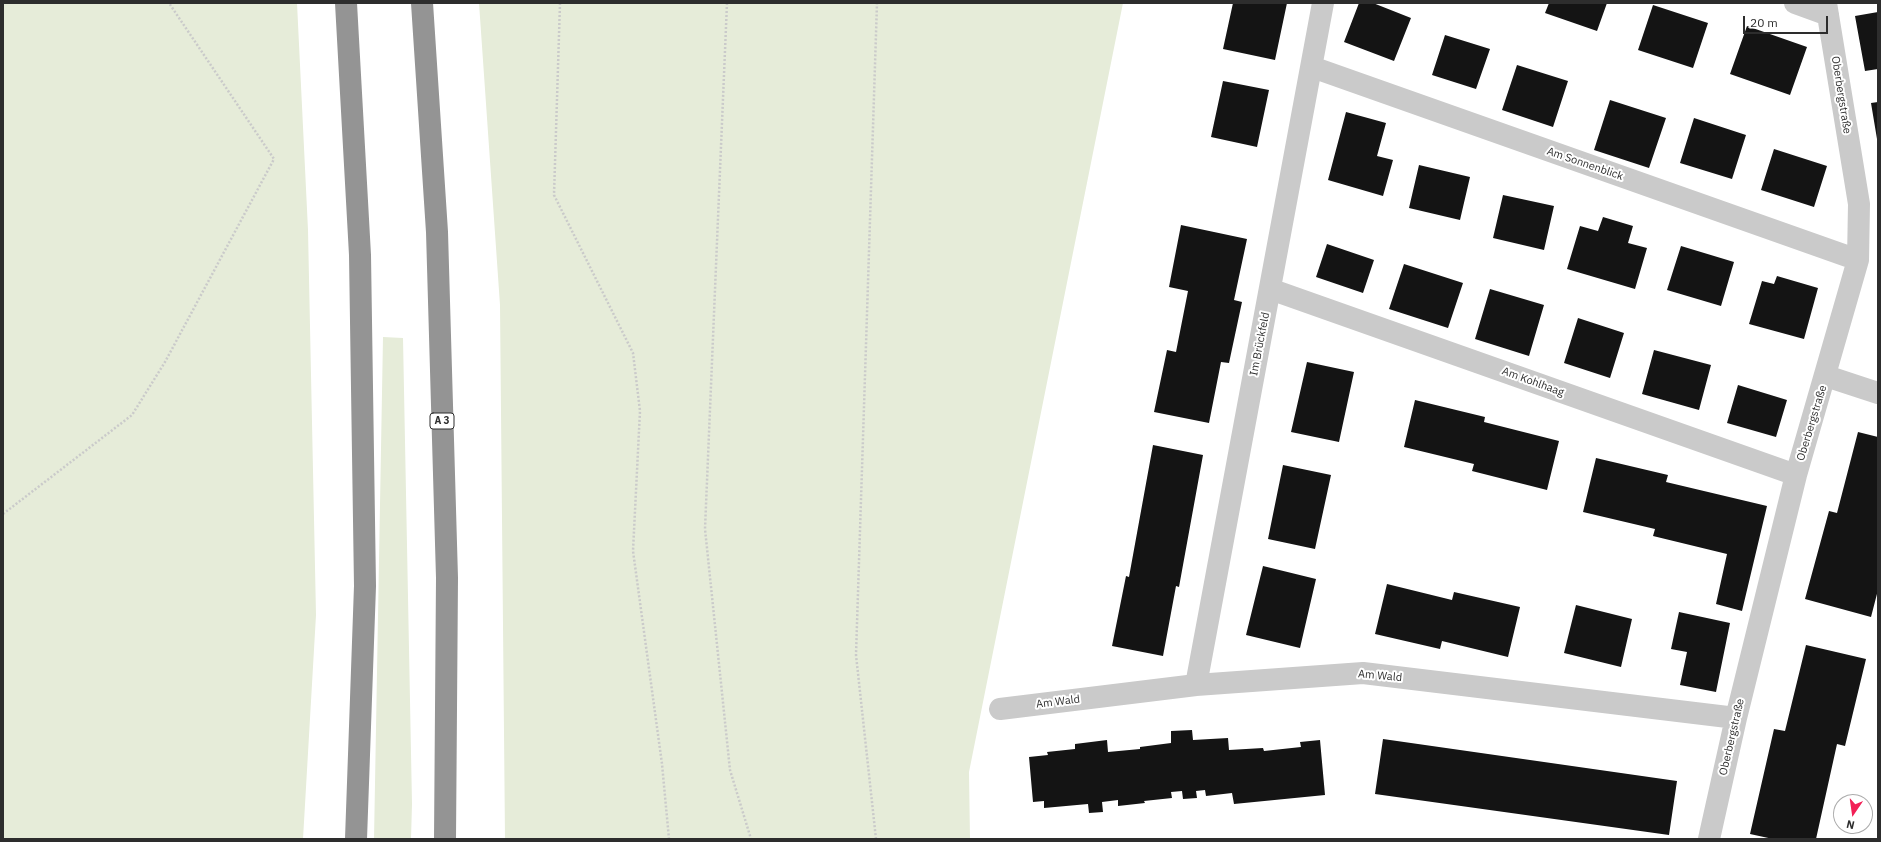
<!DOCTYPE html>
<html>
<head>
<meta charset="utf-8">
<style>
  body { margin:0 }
  #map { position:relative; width:1881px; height:842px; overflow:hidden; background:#fff; font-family:"IBM Plex Sans",sans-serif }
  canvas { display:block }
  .frame { position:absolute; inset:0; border:4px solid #2d2d2d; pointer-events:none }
  .north { position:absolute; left:1833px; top:794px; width:40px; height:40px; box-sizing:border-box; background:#fff; border:1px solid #ababab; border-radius:50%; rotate:193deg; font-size:11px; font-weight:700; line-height:16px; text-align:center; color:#2d2d2d }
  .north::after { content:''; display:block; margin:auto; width:14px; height:18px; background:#f22056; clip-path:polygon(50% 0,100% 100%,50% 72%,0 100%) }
  .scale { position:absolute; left:1743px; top:16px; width:85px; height:18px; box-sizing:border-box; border:2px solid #2d2d2d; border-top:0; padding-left:5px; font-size:12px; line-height:14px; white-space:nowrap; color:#2d2d2d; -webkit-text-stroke:3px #fff; paint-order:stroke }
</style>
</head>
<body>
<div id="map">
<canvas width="1881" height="842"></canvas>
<div class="frame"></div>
<div class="north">N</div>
<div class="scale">20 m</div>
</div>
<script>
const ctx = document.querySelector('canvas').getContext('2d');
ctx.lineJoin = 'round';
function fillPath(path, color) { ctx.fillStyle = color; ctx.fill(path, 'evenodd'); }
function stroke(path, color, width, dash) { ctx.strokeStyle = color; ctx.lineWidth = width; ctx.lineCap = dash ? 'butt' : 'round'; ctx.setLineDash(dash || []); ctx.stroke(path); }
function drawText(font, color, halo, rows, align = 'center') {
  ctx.font = font + ' "IBM Plex Sans",sans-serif'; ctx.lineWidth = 4; ctx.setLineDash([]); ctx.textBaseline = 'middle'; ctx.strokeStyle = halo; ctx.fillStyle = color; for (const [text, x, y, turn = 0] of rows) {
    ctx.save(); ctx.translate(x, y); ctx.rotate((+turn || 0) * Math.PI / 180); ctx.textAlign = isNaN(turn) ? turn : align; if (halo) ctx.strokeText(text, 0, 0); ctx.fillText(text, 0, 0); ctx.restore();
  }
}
const green = new Path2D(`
  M3,3H297L308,230L316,615L303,839H3Z
  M479,3H1123L969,772L970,839H505L500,305Z
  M383,337L403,338L412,804L411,839H374Z`);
const building = new Path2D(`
  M1233,3H1287L1275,60L1223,49Z
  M1359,3H1373L1411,18L1394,61L1344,42Z
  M1549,3H1607L1597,31L1545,13Z
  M1653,5L1708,23L1693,68L1638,50Z
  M1878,12V69L1865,71L1855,16Z
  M1747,26L1807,47L1790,95L1730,74Z
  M1445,35L1490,49L1476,89L1432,75Z
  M1517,65L1568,81L1553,127L1502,110Z
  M1223,81L1269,90L1257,147L1211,137Z
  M1610,100L1666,118L1649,168L1594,150Z
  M1878,102V139H1877L1871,103Z
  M1346,112L1386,123L1377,156L1393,160L1383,196L1328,180Z
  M1694,118L1746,135L1732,179L1680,163Z
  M1774,149L1827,166L1814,207L1761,190Z
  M1419,165L1470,177L1460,220L1409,208Z
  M1503,195L1554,206L1544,250L1493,238Z
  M1603,217L1633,226L1628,243L1647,248L1635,289L1567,269L1580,226L1598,231Z
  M1181,225L1247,239L1234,300L1242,302L1229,363L1221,362L1209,423L1154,412L1167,350L1176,352L1188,291L1169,287Z
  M1327,244L1374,260L1363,293L1316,277Z
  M1681,246L1734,262L1721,306L1667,290Z
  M1404,264L1463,283L1448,328L1389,309Z
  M1777,276L1818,288L1804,339L1749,324L1762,281L1774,284Z
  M1490,289L1544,305L1529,356L1475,339Z
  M1578,318L1624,333L1610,378L1564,363Z
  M1654,350L1711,365L1699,410L1642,394Z
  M1307,362L1354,372L1339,442L1291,432Z
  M1738,385L1787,400L1776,437L1727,423Z
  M1415,400L1485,417L1484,422L1559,441L1547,490L1472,471L1474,464L1404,447Z
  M1858,432L1878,437V590L1871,617L1805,599L1829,511L1837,513Z
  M1153,445L1203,455L1179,587L1176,586L1163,656L1112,646L1126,576L1129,577Z
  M1596,458L1668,475L1666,482L1767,506L1742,611L1716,604L1727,554L1653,536L1655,529L1583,512Z
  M1283,465L1331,475L1315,549L1268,539Z
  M1263,566L1316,579L1300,648L1246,635Z
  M1387,584L1452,600L1454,592L1520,607L1508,657L1442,641L1440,649L1375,634Z
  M1576,605L1632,619L1621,667L1564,653Z
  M1679,612L1730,623L1716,692L1680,685L1687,652L1671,649Z
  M1806,645L1866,659L1845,746L1837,744L1816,839H1773L1750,834L1774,729L1785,731Z
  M1192,730L1193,740L1228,738L1229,750L1263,748L1264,751L1301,747L1300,742L1320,740L1325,795L1234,804L1232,793L1206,796L1205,790L1196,791L1197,798L1183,799L1182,791L1171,792L1172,798L1144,801L1145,803L1118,806V800L1102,802L1103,812L1089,813L1088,804L1044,808V801L1033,802L1029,757L1048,755L1047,752L1075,749V744L1107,740L1108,752L1140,749V747L1171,743V731Z
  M1383,739L1677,781L1669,835L1375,794Z`);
const path = new Path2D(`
  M560,3L554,195L633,353L640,411L633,551L662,764L669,839
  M727,3L705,529L730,770L751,839
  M3,514L132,415L165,362L274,159L169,3
  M876,839L856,655L877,3`);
const street = new Path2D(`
  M1795,3L1828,15
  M1312,67L1858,260
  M1270,289L1796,475
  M1826,376L1878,393
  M1196,685L1323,3
  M1000,709L1196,685L1363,673L1736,718
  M1709,839L1736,718L1796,475L1858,260L1859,204L1826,3`);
const highway = new Path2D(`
  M346,3L360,255L365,586L356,839
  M422,3L437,232L447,578L445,839`);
const shields = [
  [442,421,24]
];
const shieldNames = [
  ["A 3",442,421]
];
const streetNames = [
  ["Oberbergstraße",1841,95,81],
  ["Am Sonnenblick",1585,164,19],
  ["Im Brückfeld",1260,344,-79],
  ["Am Kohlhaag",1533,382,20],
  ["Oberbergstraße",1812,423,-73],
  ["Am Wald",1380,676,5],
  ["Am Wald",1058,702,-7],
  ["Oberbergstraße",1732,737,-77]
];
fillPath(green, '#e6ecd9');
fillPath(building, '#141414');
stroke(path, '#cacaca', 2.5, [2, 2]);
stroke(street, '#cacaca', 22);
stroke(highway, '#949494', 22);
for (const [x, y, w] of shields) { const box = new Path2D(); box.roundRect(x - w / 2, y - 8, w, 16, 3); ctx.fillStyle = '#fff'; ctx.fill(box); stroke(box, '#2d2d2d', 1); }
drawText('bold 10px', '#2d2d2d', null, shieldNames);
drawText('11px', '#2d2d2d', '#fff', streetNames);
</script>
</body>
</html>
